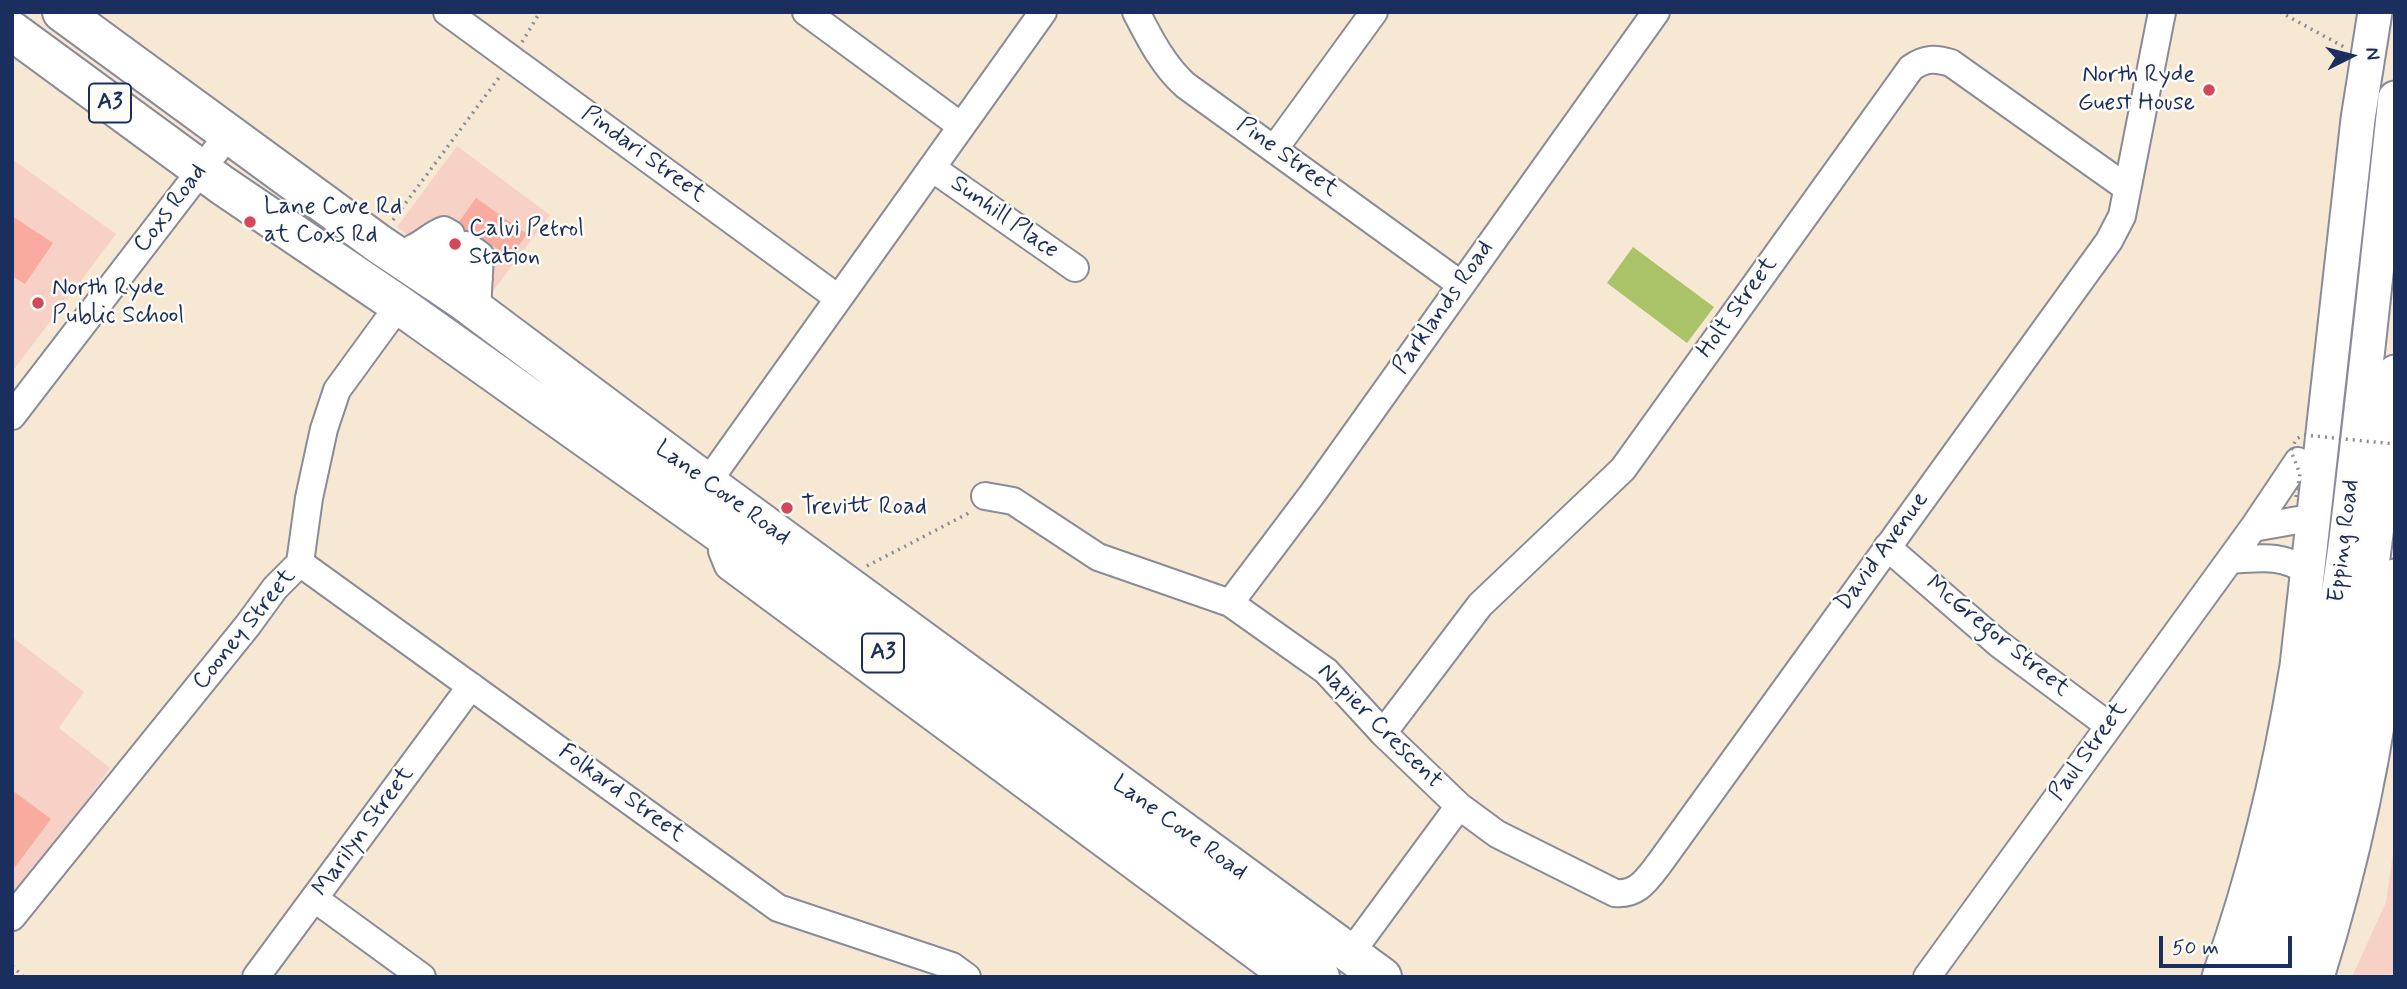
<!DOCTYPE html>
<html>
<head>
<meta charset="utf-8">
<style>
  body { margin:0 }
  #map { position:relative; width:2407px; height:989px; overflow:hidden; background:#f7e8d3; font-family:Mynerve,sans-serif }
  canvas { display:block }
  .frame { position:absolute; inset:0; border:14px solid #1b2f5e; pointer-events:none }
  .north { position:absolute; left:2316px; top:21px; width:70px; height:70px; -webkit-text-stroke:5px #fdfcf7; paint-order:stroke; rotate:84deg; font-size:19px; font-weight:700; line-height:28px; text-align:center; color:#1b2f5e }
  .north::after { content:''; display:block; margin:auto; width:24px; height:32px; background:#1b2f5e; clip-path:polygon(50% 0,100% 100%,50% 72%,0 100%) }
  .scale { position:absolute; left:2159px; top:936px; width:133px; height:32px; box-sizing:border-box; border:4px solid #1b2f5e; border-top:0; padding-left:9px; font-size:21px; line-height:24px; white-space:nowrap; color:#1b2f5e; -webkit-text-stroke:5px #fdfcf7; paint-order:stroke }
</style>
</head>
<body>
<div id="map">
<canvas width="2407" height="989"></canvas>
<div class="frame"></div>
<div class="north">N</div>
<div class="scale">50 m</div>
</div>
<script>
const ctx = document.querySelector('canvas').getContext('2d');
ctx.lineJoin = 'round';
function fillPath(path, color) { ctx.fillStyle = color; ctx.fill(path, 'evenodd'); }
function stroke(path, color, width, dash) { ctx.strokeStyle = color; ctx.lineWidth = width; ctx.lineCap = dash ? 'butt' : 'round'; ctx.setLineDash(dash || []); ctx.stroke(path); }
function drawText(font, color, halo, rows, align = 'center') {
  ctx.font = font + ' Mynerve,sans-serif'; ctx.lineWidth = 5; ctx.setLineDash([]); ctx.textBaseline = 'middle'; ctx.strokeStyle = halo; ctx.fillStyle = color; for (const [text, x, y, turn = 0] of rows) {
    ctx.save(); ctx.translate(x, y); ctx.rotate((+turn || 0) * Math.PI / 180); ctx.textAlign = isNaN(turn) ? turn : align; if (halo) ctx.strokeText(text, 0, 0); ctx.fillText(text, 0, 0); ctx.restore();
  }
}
const built = new Path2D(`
  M457,146L550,215L490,295L397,227Z
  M12,159L116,234L12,372Z
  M12,637L84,692L59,728L110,768L12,906Z
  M2395,839V977H2352L2386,902Z`);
const green = new Path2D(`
  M1633,247L1714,307L1687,343L1607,283Z`);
const building = new Path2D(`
  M476,198L527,234L510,258L473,232L468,239L441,247Z
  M12,216L53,243L25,284L12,276Z
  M12,790L51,819L12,871Z`);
const path = new Path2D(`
  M2280,12L2346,48
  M522,42L540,12
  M393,220L501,75
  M867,566L967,514L971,510
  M12,966L24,977`);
const minor = new Path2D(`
  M447,12L838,298
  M806,12L961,126
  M1136,12C1150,39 1163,65 1185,85L1460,284
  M1275,148L1374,12
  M932,168L1075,268
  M426,243L479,279
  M466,245L480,255L477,311
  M413,248C425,243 432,234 444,230L451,234
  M12,416L228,135
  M707,483L1043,12
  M985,496L1013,501L1098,557L1230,603L1326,671L1383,733L1459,806L1497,834L1615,893C1637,895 1646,881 1659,864L2109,241L2122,216L2162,12
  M2253,528L2315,517
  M724,536L722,551L728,566L1283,977
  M1887,547L1999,644L2108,725
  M2230,560C2264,558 2277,554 2309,571
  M300,563L778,908L952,966L967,977
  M1230,603L1313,493L1656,12
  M1383,733L1480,605L1623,469L1911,68C1925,58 1935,58 1951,63L2127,188
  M315,899L422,977
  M12,917L248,625L275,588L300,563L309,498L324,429L337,390L399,305
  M1350,954L1459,806
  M256,977L471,686
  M1927,977L2253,528L2298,461`);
const major = new Path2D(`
  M2219,977C2255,876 2280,771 2297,666L2358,119L2375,12
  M2252,977C2304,836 2326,687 2346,539C2364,392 2379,245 2395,98
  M2283,977C2330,852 2352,720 2369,589C2378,517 2388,445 2395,372
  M2317,977C2358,846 2385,713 2395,576`);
const highway = new Path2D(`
  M62,12L379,244L464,301L707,483L1382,977
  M12,31L222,185L399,305L724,536L1320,977`);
const pathBridge = new Path2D(`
  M2296,497L2300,474L2291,451L2296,439L2304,435L2395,444`);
const markers = [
  [2209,90,7,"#d1495b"],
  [250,222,7,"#d1495b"],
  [455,244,7,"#d1495b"],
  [38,303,7,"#d1495b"],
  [787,508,7,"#d1495b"]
];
const shields = [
  [110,103,42],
  [883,653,42]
];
const shieldNames = [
  ["A3",110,103],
  ["A3",883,653]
];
const poiNames = [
  ["North Ryde",2195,76,"right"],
  ["Guest House",2195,104,"right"],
  ["Lane Cove Rd",264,208],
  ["at Coxs Rd",264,236],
  ["Calvi Petrol",469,230],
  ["Station",469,258],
  ["North Ryde",52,289],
  ["Public School",52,317],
  ["Trevitt Road",801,508]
];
const streetNames = [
  ["Pindari Street",643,155,36],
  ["Pine Street",1287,158,36],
  ["Coxs Road",171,209,-53],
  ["Sunhill Place",1004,218,35],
  ["Parklands Road",1444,308,-55],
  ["Holt Street",1738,308,-54],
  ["Lane Cove Road",722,494,36],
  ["Epping Road",2345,541,-83],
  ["David Avenue",1883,552,-54],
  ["Cooney Street",245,630,-51],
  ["McGregor Street",1997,637,39],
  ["Napier Crescent",1379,727,45],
  ["Paul Street",2089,752,-54],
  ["Folkard Street",621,794,36],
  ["Lane Cove Road",1179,829,36],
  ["Marilyn Street",364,832,-54]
];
fillPath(built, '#f7d1c6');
fillPath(green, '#aac268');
fillPath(building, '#f9ab9f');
stroke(minor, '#898c98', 30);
stroke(major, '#898c98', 37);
stroke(highway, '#898c98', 42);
stroke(path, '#898c98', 3.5, [2, 5]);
stroke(minor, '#fff', 26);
stroke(major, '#fff', 33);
stroke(highway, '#fff', 38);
stroke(pathBridge, '#898c98', 3.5, [2, 5]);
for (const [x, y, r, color] of markers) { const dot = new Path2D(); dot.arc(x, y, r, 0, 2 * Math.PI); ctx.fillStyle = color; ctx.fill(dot); stroke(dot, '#fdfcf7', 2.5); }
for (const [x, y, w] of shields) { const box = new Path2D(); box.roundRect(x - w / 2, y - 19.5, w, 39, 5); ctx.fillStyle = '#fdfcf7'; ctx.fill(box); stroke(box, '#1b2f5e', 2); }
drawText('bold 23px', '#1b2f5e', null, shieldNames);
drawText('24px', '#1b2f5e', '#fdfcf7', poiNames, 'left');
drawText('24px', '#1b2f5e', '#fdfcf7', streetNames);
</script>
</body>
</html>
